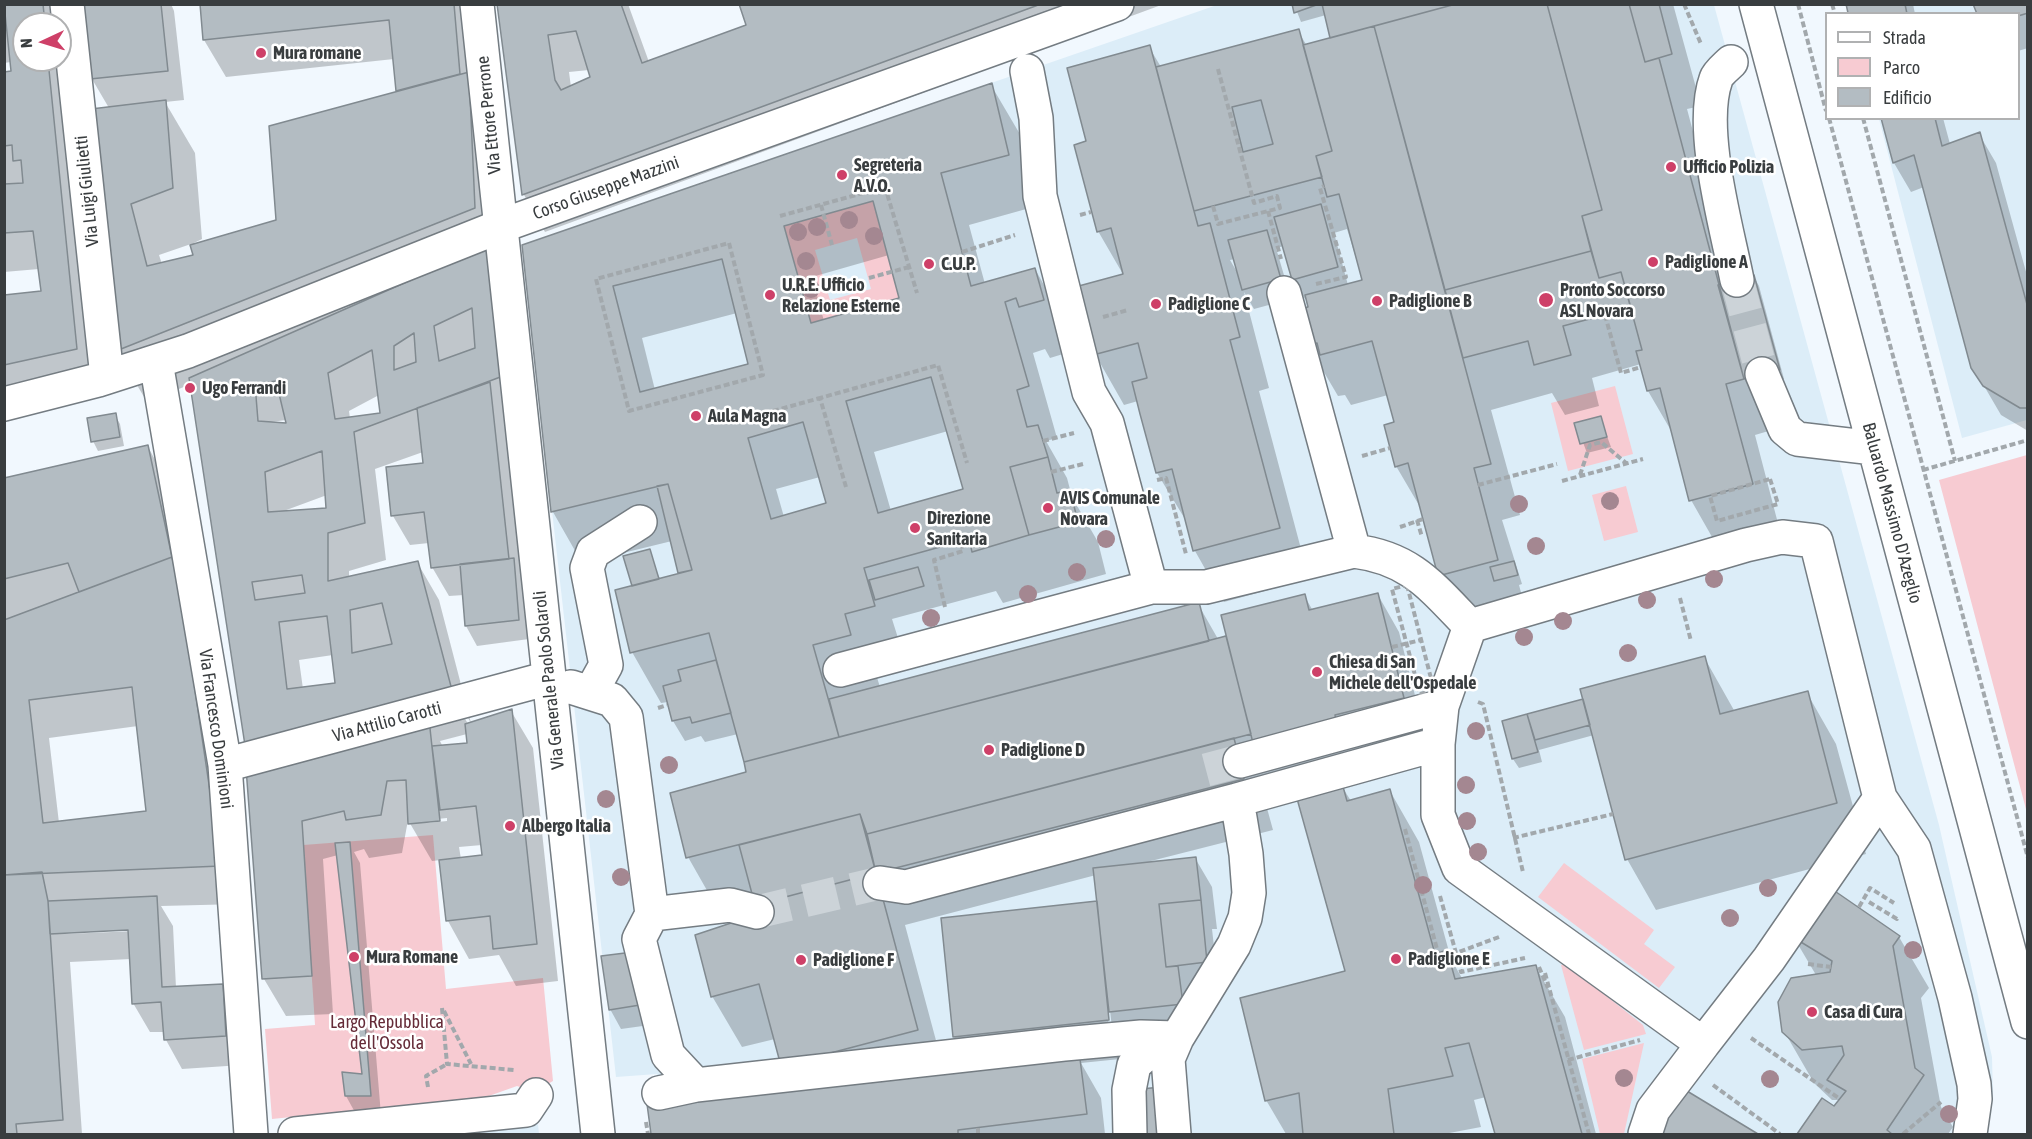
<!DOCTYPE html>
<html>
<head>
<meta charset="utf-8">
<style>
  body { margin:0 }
  #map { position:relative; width:2032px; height:1139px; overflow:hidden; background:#f1f8fe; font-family:"Asap Condensed",sans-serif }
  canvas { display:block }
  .frame { position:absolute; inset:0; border:6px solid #393d3f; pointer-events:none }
  .legend { position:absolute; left:1825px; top:12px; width:195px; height:108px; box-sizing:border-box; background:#fff; border:2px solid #b0b1b2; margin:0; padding:8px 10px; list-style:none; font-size:18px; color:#393d3f }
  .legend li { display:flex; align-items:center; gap:12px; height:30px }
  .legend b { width:30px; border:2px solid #b0b1b2 }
  .north { position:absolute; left:12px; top:12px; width:60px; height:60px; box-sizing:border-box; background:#fff; border:2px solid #b0b1b2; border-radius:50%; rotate:266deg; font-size:16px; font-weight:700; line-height:24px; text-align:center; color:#393d3f }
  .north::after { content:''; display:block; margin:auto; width:21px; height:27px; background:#ce4068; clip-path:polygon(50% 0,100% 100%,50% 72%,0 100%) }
</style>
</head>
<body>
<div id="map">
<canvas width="2032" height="1139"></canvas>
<div class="frame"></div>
<ul class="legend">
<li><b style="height:8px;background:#fff"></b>Strada</li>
<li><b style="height:16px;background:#f7cbd2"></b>Parco</li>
<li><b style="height:16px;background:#b3bcc2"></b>Edificio</li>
</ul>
<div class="north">N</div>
</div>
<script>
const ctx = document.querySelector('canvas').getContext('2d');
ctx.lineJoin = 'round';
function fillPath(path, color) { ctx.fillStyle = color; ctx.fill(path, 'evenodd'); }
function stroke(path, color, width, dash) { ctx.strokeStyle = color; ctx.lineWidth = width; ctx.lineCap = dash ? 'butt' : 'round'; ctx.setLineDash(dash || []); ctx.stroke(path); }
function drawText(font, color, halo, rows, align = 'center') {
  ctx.font = font + ' "Asap Condensed",sans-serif'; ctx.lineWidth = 5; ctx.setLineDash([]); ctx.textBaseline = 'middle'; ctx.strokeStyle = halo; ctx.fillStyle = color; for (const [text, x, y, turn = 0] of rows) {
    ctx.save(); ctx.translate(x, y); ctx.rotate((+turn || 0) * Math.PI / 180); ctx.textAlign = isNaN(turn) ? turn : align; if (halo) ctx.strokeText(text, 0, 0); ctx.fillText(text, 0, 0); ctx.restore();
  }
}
const built = new Path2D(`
  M1217,5H1714L1939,825L1992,1057L1993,1096L1985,1134H651L647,1104L660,1103L657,1074L616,1077L522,245Z
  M1846,5H2027V420L1962,438L1879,119L2018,118V14L1848,13Z
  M538,1124L539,1134H458Z`);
const green = new Path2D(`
  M873,201L899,298L811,323L784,226ZM857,238L871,289L830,300L815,250Z
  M1615,386L1633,454L1568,471L1551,403Z
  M2027,455H2028L2027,813L1939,480Z
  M1626,486L1638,532L1604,541L1592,495Z
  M433,835L446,989L543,978L553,1081L534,1092L517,1086L486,1097L272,1119L265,1029L315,1025L303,845Z
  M1564,863L1654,930L1644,944L1675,967L1659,988L1538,897Z
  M1566,964L1643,1025L1646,1034L1584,1050L1561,965Z
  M1644,1043L1624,1134H1600L1582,1059Z`);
const shadow = new Path2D(`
  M4,4H50L62,25L98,386L4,407V297L42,292L39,269L4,272V73H12L11,62L4,63ZM24,24H60V60H24Z
  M84,4H171L174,11L184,100L165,102L195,153L202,239L194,243V245L278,221L397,92L394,59L226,77L204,40L201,4H471L529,639L477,646L466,626L464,595L449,596L432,567L429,543L410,545L393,516L387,468L425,464L423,452L375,469L386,560L349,571V578L417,562L439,600L471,723L450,687L448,688L468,724L511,711L533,748L558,981L516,986L499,955L469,959L448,921L441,860L432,861L408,820L402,853L369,858L364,849L354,852L360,863L381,1115L357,1116L346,1096L363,1075L338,855L323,859L333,1014L286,1016L264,979L256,767L191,384L147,402L117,351L109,108L92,79ZM191,244L195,256L162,264L159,255ZM379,395L382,414L350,419L349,411ZM286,420L288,425L271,422ZM327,495L328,509L281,512ZM333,655L337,684L303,689L299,660ZM467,734L469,744L443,747L440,741ZM447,818V821L427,823V820ZM482,845L483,856L461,859L459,847Z
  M499,4H628L649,62L748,26L740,4H1164L545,232L524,195ZM589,70L591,78L571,87L569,72Z
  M1294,4H1673L1701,106L1687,109L1733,282L1754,277L1759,286L1784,379L1760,385L1772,430L1755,435L1781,535L1720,551L1691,500L1673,434L1648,391L1641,364L1592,378L1599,406L1565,415L1552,393L1491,410L1520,515L1502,520L1522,584L1519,585L1526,611L1469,626L1440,575L1423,512L1396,466V423L1388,395L1351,405L1345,395L1338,396L1308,345L1310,308L1307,299H1305L1293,280L1284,246L1276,248L1291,299L1254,309L1244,292L1269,388L1259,391L1309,579L1224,602L1195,551L1188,524L1157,473L1138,401L1124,405L1095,354L1124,276L1098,231L1088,143L1149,47L1161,67L1298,31L1307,46L1332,39L1326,15L1301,22ZM1347,229L1363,281L1348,285L1334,233ZM1235,259L1237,272L1230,260Z
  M1848,4H1913L1915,14H1850Z
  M1975,4H2028V48L2018,51V14Z
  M991,85L1021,136L1037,206L969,225L985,284L1035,269L1064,321L1073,351L1050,358L1045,349L1033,353L1057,438L1046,441L1067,478L1072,497L1098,542L1106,574L1003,603L996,591L892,619L904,657L873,665L880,687L1198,604L1218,639L1304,595L1313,611L1378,595L1399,632L1425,735L1262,790L1273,830L1151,861L1195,858L1212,887L1217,929H1212L1218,982L1188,986L1194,997L1130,1058L1081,1063L1101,1098L1105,1134H652L648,1106L796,1090L775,1039L742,1047L712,996L760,915L717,908L688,857L748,773L738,734L705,742L701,736L685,741L673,721L668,702L661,703L632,652L634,587L649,550L660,580L681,574L672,541L582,563L553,512L524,246ZM889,255L901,299L824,321L812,277ZM737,313L750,365L655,390L642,338ZM948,431L965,490L891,511L874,452ZM820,477L828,504L784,517L776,489ZM1096,875L1098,903L954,1037L974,1071L945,1074L905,925ZM1101,956H1104L1112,1028H1109Z
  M1882,118H1943L1950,144L1979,134L1996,163L2028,279V431L2001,415L1973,367L1924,187L1911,192L1894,163Z
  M115,415L120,424L124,446L98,451L93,441Z
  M1600,417L1611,447L1587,453L1576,424Z
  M148,447L169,485L241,904L161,906L173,926L176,988L223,986L239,1015L242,1065L182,1069L166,1040L165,1032H150L133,1003L131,959L70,962L82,1134H4V479ZM138,726L147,812L59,823L49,738ZM136,928V931L65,934V931Z
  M1704,657L1735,712L1807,693L1836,744L1866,854L1656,910L1627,859L1594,735L1539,750L1542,762L1519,768L1513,759L1504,722L1582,701Z
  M1341,785L1351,801L1390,791L1419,842L1451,959L1463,980L1535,966L1565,1017L1596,1134H1496L1486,1097L1474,1100L1481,1127L1444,1134H1286L1266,1100L1346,972Z
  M1793,936L1899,937L1929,988L1921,998L1941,1107L1953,1127L1948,1134H1799L1822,1100L1835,1109L1841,1100H1832L1814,1083L1784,1031L1816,975Z
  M632,953L650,1025L621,1029L610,1009Z
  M1687,1093L1755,1134H1658Z`);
const building = new Path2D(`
  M4,4H43L45,24H24V60H48L77,349L4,365V295L41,291L33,231L4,233V184L23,183L21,160L13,161L12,145L4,146V72L11,71Z
  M82,4H161L168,71L90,79Z
  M200,4H454L460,74L396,91L389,20L203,40Z
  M497,4H621L642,63L746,25L739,4H1041L522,195ZM576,31L590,77L561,90L555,80L548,35Z
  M1292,4H1319L1294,13Z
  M1322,4H1456L1330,38Z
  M1456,4H1547L1602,210L1582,216L1591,251L1445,290L1374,26Z
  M1547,4H1629L1645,62L1659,58L1744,379L1726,384L1753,484L1689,501L1660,388L1647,391L1636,351L1642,350L1621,272L1599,278L1582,216L1602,210Z
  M1629,4H1659L1672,54L1645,62Z
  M1846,4H1905L1907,14L1848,13Z
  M1973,4H2027L2028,13L2018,16V14H1977Z
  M1374,26L1491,464L1474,468L1498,560L1438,576L1408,463L1395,467L1384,425L1394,422L1372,341L1320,355L1317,343L1307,346L1297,310L1308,307L1305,295L1362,280L1339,194L1327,197L1316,156L1332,151L1303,45Z
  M1299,29L1332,151L1316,156L1322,177L1194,211L1156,67Z
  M1150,45L1198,226L1210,223L1240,337L1230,340L1280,528L1193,551L1172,469L1156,473L1140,414L1132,382L1147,378L1138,343L1093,355L1075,287L1123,274L1111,228L1097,232L1074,145L1086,141L1067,68Z
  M469,72L475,208L116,351L91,109L166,100L173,188L131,204L147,266L193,255L190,245L276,220L269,126Z
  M992,83L1009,155L941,173L971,286L1035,268L1044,300L1019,307L1016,298L1005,302L1029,386L1017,390L1027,427L1038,425L1048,457L1010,467L1029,535L972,552L969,539L864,568L875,606L845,614L851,635L813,645L839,737L744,762L709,633L630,653L615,590L692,570L668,484L551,512L522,245ZM873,201L899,298L811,323L784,226ZM722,259L748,364L640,392L613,286ZM931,377L963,489L878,513L846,401ZM803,422L826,503L771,519L748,438Z
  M1261,100L1273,144L1243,152L1232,107Z
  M1881,118H1935L1942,146L1980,132L2028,308V408H2020L1983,386L1971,368L1914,155L1893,163Z
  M1321,204L1338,267L1292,280L1274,217Z
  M1267,230L1281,279L1242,290L1228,240Z
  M488,246L503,376L354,432L365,523L328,533V581L418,561L453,694L246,752L189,378ZM472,308L475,348L439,361L434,326ZM414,333L416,362L394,370V346ZM372,350L380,413L335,419L328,373ZM276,381L286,423L258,421L255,384ZM322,451L326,508L268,512L265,472ZM302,575L305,593L255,600L252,582ZM382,603L392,644L352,653L350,610ZM327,616L335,683L287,689L279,622Z
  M1591,251L1599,278L1621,272L1631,308L1563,326L1571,355L1534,365L1528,341L1463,358L1445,290Z
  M1754,275L1780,370L1744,379L1718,285Z
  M490,382L509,559L431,568L424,512L391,516L386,467L423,463L417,408Z
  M116,413L120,437L91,442L87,418Z
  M1601,416L1607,437L1580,444L1574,423Z
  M148,445L172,557L79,592L68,563L4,579V478Z
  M1048,457L1057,493L1070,490L1078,522L1029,535L1010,467Z
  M668,484L692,570L678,573L657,486Z
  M650,549L659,579L632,586L623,556Z
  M172,557L181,595L221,866L4,875V620ZM132,687L146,811L43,823L29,700Z
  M514,558L519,620L465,626L460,564Z
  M1514,561L1518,575L1494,581L1490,567Z
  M918,567L924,586L875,600L869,580Z
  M1378,593L1404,698L1335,715L1336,721L1253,743L1221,615L1305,594L1309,610Z
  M1199,602L1209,641L839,737L829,699Z
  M1226,636L1251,734L867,834L860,814L686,858L670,793L746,772L744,762Z
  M1705,656L1720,714L1808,691L1837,803L1625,860L1580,689Z
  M716,660L731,713L692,723L690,717L672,721L663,686L681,681L678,670Z
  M1583,699L1590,725L1535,740L1527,714Z
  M512,709L537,944L493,949L490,916L446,921L439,860L482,855L476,806L440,810L432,746L467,743L465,724Z
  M1527,714L1538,752L1512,759L1502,721Z
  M429,719L440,821L408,824L406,780L387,781L381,815L346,820L344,811L302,821L312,976L262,979L246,768Z
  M1234,738L1244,779L876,873L867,834Z
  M1342,783L1347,801L1390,789L1435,954L1447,950L1455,979L1536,965L1582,1134H1495L1469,1043L1445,1048L1453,1076L1388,1089L1394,1134H1303L1299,1093L1265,1101L1240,998L1345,971L1296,795Z
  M860,814L876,873L755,905L739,845Z
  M350,842L371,1096H345L342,1072L362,1074L335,843Z
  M1196,857L1201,900L1159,904L1166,967L1178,966L1183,1004L1109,1012L1093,868Z
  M42,872L48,901L63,1120L16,1124L17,1134H4V875Z
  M876,873L918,1030L781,1066L759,984L711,997L695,935L758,914L755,905Z
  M1826,885L1900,936L1893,946L1915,1068L1924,1075L1887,1130L1892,1134H1797L1822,1098L1834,1106L1846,1091L1827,1080L1844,1055L1842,1046L1802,1050L1782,1032L1778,1002L1791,978L1830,972L1832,961L1791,936Z
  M157,896L162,987L223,984L226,1036L164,1040L161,1002L132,1004L128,930L50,934L48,901Z
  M1201,900L1207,962L1166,967L1159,904Z
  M1097,901L1109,1020L953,1037L941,918Z
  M633,952L640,1005L609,1010L601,956Z
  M1080,1059L1087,1114L958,1130V1134H651L647,1104Z
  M1161,1087L1166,1134H1145L1141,1089Z
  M1687,1091L1758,1134H1656Z`);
const minorTunnel = new Path2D(`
  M1737,280L1762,374
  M1206,770L1240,761
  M757,912L880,883`);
const path = new Path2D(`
  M1684,4L1701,44
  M1798,4L1826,111
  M1832,4L1835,14
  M1829,118L2028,858
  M1863,118L1955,461
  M821,205L832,245
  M1213,206L1218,224L1280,208L1277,196L1254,203L1218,69
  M1268,211L1281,259
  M1080,215L1091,212
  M780,216L885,187L917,293
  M729,243L763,375L629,411L596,279Z
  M962,252L1015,235
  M869,278L909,267
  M1316,284L1346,277L1320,188L1324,186
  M1605,315L1621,373L1641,367
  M1103,317L1128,310
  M773,411L820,398
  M1043,441L1074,433
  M1362,456L1390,448
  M1923,470L2028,440
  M1051,472L1083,464
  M1580,475L1590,445L1601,442L1626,463
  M1770,479L1778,504L1717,521L1710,496Z
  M1157,480L1166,478L1186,554
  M1562,481L1643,459
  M1478,485L1557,464
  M846,487L820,398L938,365L967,463
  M1417,520L1422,537
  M1400,527L1423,519
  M1407,585L1434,690L1420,694L1392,589Z
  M1680,598L1691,641
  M945,607L934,560L963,551L961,541
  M1392,647L1421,640
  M1478,702L1483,704L1523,872
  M658,708L667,705
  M1405,829L1438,953
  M1513,838L1613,814
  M1440,896L1456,953
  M1869,902L1897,919L1898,916
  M1859,907L1870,888L1894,903
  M1499,937L1456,953L1461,972L1525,958
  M1451,964L1458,962
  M1808,964L1831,967
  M1539,967L1548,988
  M1545,973L1589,1134
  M442,1008L447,1064L514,1070
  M444,1011L471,1064
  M1751,1038L1840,1099
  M1568,1060L1640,1040
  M1713,1085L1780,1134
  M428,1087L426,1076L447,1064
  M646,1122L648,1134
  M978,1128V1134
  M1903,1134L1941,1102`);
const minor = new Path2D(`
  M67,4L107,377
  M477,4L598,1134
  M1756,4L2028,1022
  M1731,62C1726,67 1718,73 1716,79C1698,129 1727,228 1737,280
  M1027,71L1036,118L1040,196L1089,392L1107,423L1151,587
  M1284,293L1354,551
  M156,362L225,765L251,1134
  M1762,374L1785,429L1797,439L1874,448
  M4,404L98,380L188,351L501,226L1117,4
  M1782,537L1816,541L1880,798L1769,959L1703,1044L1459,868L1438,815V744L1442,706L1470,626L1746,545Z
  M840,670L1151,587H1206L1354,551C1411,558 1432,587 1470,626
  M571,687L612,700L626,717L652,914L639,939L668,1055L696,1085
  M591,692L606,665L587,568L593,552L640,522
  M1240,761L1442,706
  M225,765L549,678
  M1880,798L1914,849L1955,998L1974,1084L1975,1099L1970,1134
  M880,883L906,887L1237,800
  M652,914L730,905L757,912
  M659,1093L696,1085L1064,1044L1141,1037L1177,1038L1168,1059L1174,1134
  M295,1134L526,1110L536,1095
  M1130,1134L1129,1090L1134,1065L1147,1053L1177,1038L1234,945L1245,918L1249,893L1246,854L1237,800L1438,744
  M1645,1134L1653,1110L1703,1044`);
const trees = [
  [849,220],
  [817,227],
  [798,232],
  [874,236],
  [806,261],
  [811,289],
  [1610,501],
  [1519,504],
  [1106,539],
  [1536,546],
  [1077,572],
  [1714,579],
  [1028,594],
  [1647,600],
  [931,618],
  [1563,621],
  [1524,637],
  [1628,653],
  [1476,731],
  [669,765],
  [1466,785],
  [606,799],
  [1467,821],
  [1478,852],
  [621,877],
  [1423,885],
  [1768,888],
  [1730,918],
  [1913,950],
  [1624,1078],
  [1770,1079],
  [1949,1114]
];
const markers = [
  [261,53,6,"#ce4068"],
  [1671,167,6,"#ce4068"],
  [842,175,6,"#ce4068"],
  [1653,262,6,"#ce4068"],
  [929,264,6,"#ce4068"],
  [770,295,6,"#ce4068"],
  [1546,300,8,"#ce4068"],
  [1377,301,6,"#ce4068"],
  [1156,304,6,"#ce4068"],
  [190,388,6,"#ce4068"],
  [696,416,6,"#ce4068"],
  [1048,508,6,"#ce4068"],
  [915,528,6,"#ce4068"],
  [1317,672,6,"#ce4068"],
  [989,750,6,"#ce4068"],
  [510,826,6,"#ce4068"],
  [354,957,6,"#ce4068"],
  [1396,959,6,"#ce4068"],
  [801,960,6,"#ce4068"],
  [1812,1012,6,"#ce4068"]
];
const poiNames = [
  ["Mura romane",273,53],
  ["Segreteria",854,165],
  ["A.V.O.",854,186],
  ["Ufficio Polizia",1683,167],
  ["Padiglione A",1665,262],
  ["C.U.P.",941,264],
  ["U.R.E. Ufficio",782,285],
  ["Relazione Esterne",782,306],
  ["Pronto Soccorso",1560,290],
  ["ASL Novara",1560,311],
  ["Padiglione B",1389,301],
  ["Padiglione C",1168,304],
  ["Ugo Ferrandi",202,388],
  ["Aula Magna",708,416],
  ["AVIS Comunale",1060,498],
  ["Novara",1060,519],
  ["Direzione",927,518],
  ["Sanitaria",927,539],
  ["Chiesa di San",1329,662],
  ["Michele dell'Ospedale",1329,683],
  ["Padiglione D",1001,750],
  ["Albergo Italia",522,826],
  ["Mura Romane",366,957],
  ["Padiglione E",1408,959],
  ["Padiglione F",813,960],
  ["Casa di Cura",1824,1012]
];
const streetNames = [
  ["Via Ettore Perrone",489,115,-96],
  ["Corso Giuseppe Mazzini",606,188,-20],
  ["Via Luigi Giulietti",87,191,-96],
  ["Baluardo Massimo D'Azeglio",1892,513,75],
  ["Via Generale Paolo Solaroli",549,680,-96],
  ["Via Attilio Carotti",387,722,-15],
  ["Via Francesco Dominioni",216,729,82]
];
const parkNames = [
  ["Largo Repubblica",387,1022],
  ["dell'Ossola",387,1043]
];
fillPath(built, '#dcedf8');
fillPath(green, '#f7cbd2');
fillPath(shadow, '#0003');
fillPath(building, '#b3bcc2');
stroke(building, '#818a90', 1.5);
stroke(minorTunnel, '#ccd3d8', 33, [33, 16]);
stroke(minor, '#747c82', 36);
stroke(path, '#a2a8ac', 4, [6, 3]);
stroke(minor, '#fff', 33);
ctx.fillStyle = '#a48791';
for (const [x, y] of trees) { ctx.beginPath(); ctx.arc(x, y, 9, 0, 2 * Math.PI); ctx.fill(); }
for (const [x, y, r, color] of markers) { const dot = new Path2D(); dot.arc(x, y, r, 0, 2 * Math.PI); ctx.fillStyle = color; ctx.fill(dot); stroke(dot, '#fff', 2); }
drawText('bold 18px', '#393d3f', '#fff', poiNames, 'left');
drawText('18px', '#393d3f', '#fff', streetNames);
drawText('18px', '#652b38', '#fff', parkNames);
</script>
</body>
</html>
